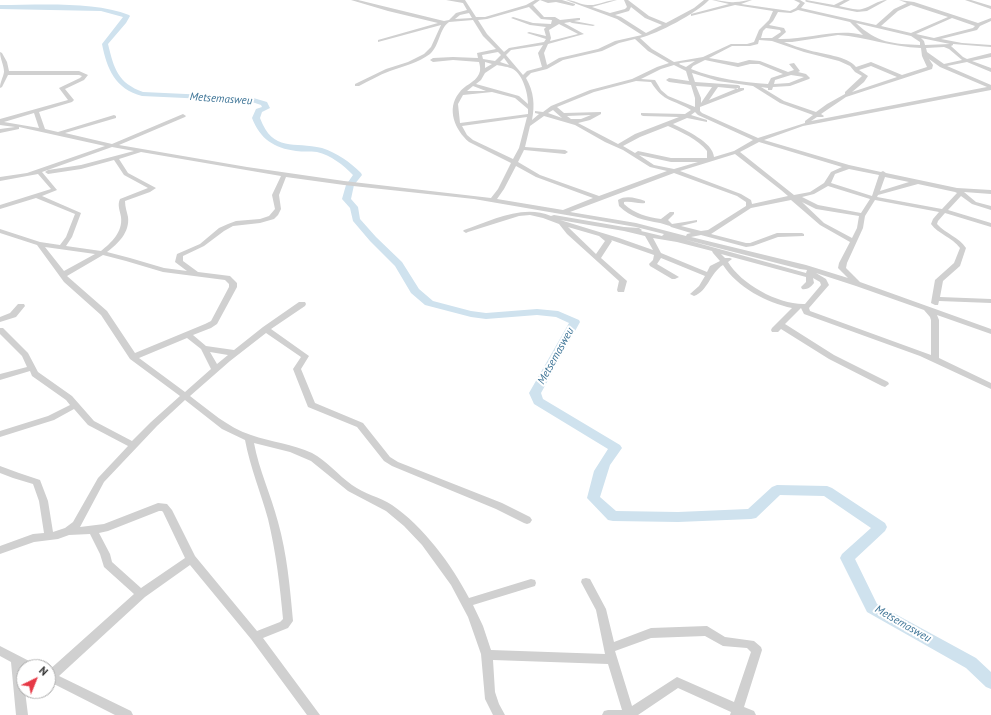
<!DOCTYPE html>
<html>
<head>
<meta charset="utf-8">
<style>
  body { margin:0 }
  #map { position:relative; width:991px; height:715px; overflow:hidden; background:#fff; font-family:"PT Sans",sans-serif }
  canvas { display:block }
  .north { position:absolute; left:16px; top:659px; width:40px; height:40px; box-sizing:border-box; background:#fff; border:1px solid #adadad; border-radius:50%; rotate:43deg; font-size:11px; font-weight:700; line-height:16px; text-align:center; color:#333 }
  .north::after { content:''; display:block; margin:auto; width:14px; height:18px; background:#e63946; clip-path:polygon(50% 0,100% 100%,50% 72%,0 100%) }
</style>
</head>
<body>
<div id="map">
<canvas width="991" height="715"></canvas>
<div class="north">N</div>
</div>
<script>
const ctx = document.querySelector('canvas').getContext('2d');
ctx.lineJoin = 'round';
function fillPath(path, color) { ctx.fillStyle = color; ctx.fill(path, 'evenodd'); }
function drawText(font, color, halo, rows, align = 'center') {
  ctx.font = font + ' "PT Sans",sans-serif'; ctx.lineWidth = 4; ctx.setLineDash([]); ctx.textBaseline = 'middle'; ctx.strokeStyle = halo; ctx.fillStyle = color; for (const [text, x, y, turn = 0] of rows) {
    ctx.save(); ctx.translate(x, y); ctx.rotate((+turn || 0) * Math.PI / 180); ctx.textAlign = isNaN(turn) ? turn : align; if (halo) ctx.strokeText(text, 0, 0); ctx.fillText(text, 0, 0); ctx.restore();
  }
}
const river = new Path2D(`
  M0,5C38,5 95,1 129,15L130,16L126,23L108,44C114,69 118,83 143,92L250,97L267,102L270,108L262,112L260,118C273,153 294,141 322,148C337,153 350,162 361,173L362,175L354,185L351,199L358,207L360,219L376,237L402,262L419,289L433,301L471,311L486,313L537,309L558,311L579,320L580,322L541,393L543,399L620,445L622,448L610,465L600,497L616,511L678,512L748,509L772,487L777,485L827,486L832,488L885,523L887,527L885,531L855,559L877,604L976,658L991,672V689L986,687L966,668L867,612L840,558L842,554L871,528L824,496L780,495L756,518L751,519L678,522L613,521L608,520L587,498L594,471L608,449L534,404L529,393L569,323L556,317L537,315L486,319L471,317L425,305L411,293L395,266L370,241L353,221L350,208L342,199L346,185L353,175C343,165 331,155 317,152C310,151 303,152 296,151C274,148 260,139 252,118L256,109L262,107L261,105L249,101L142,96C115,89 107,69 102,44L123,17L101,11L0,9Z`);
const minor = new Path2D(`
  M351,0H358L444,21L449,20L456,13L467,10L463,3L446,0H465L476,17H485L526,5L535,0H562L575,4V5L573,6L556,2L548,3L540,0L533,5L544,17H555L560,20L578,18H580V20L574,21L595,25L593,26L572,23L570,22L564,23L584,34L548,44L544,53L547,65L559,58L598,49L615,41L642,35L617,19L566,0C574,0 581,5 588,5C597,6 607,0 617,0L592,7L610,13L625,9L627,7L624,0H628L649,16L666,23L694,8L704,0H709C697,13 657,34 640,38L652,49L674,62L703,57L731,44H747L754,42L759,30L769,20L773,11L735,5L691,16V14L729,4L712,0C719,0 728,3 735,2C741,2 746,0 752,0L741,4L790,11L796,8L800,3L794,0H800L805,3L801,8L876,25L894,9L907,3L899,0L914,2L978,23L991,18V21L980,26L977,30L941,39L962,43L991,45V47L953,44V45L951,46L963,57L967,59L991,53V57L972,61L991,68V72L967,62L947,66L991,85V90L803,126L764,140L849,165L881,172L883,171L886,173L957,188L991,190V194L964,192L976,202L991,206V210L972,204L961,196L948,210L991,223V227L945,213L938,221L937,224C946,234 959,237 966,248L960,266L943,281L940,297L991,299V303L939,301L938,305H935L931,303L935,280L954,263L960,248C952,237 938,234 931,224L933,219L939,212L875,200L865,216L863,228L847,263L846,268L860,282L991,329V334L937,315L939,320V358L991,383V389L920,356L804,314L801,308L785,324L834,355L888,382L889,384L885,387L882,386L829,359L781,329L778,332H772L771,330L772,328L792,308C767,303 737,287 723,265C710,273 708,291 694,296L690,294L699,286L705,276L661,258L657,264L679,277L675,279H672L650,266L649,264L653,260L654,255L611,240L612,241L601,258L627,281L624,292H618L617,290L619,281L567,234L559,224L543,218L530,215L519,216L468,232L466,233L463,231L464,230C491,221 522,204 551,216L554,215L624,227L639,228L642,230L641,231L662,236L664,234L636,227L474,199L344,185L286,177L279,195L281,209L278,215L274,219L260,223L233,226L224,231L204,246L183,256V261L198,272L230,276L237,283V287L217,324L211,328L193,335L206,346L234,350L263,327L299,302H305L306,304L305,306L271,329L309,356L301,369L315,403L363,423L390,457L398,462L502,503L530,517L532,520L530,523L527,524L524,523L496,509L392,466L384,461L357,427L308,407L293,369L301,357L266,333L230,361L190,396C210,411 227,427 251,435C271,442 293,444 312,453C327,461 338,475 352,485C364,494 380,497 392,505C423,526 452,565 469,598L531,579L535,580L536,583L535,586L473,605L483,626L491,650L605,654L596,610L581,582L582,579L586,578L590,579L606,609L614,642L651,628L707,626L725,637L754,641L761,647L762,650L744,707L754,711L756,715H730L731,712L678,688L638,715H602L604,711L608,710H622L608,664L493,660L495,692L499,704L505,715H493L485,699L481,654L468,617L451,585L422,545L404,526L386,511L348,491L311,461L290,452L254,443C259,470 271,495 278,522C287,554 290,587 293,621L288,628L263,638L320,715H307L251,639L190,565L145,597L59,676L131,711L133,715H115L48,681V671L134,594L104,567L100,554L90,534L69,535L58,539L34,542L0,554V546L33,534L44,533L39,501L33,484L13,478L0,473V466L19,473L40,480L48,501L53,532L65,528L73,522L98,478L128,446L88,425L74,409L54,420L0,437V431L48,416L70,405L66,400L32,376L30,371L0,380V374L27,367L22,356L0,334V328H3L28,353L38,372L72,396L94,421L132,441L151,422L180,396L130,359L101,315L64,282L37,245L0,233V229L40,242L60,245L66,237L75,214L36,198L0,209V205L51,189L38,174L0,181V177L27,173L105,146L19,127V129L0,133V129L15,127L0,125V119L68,100L59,88L80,78L82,76L79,75H8L2,87L0,88C0,82 3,78 4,72C4,65 0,59 0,52L2,53L7,62L9,71H79L88,75L84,80L65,89L74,100L72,102L39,112L45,129L58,132L114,115L116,116V118L65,133L112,144L183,114L186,116L185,117L119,145L247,167L344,181L491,198L498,189L511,163L469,142C455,130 446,109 459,93C464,85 475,83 479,74C481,70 480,66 479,62L453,60L433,62L430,60L433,58L453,57L478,58L477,53L496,49L483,36L473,20L449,22C439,29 440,45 430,54C418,63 404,66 390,71C379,75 369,81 359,86H355V84L386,69L408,62L424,54L431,47L441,25L378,42V40L438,23L388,11ZM911,5L948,17L911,33L881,26L898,11ZM529,7L541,19L552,20L551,24L533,23L513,17L511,18L530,25L546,27L544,29L546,36L529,32L527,33L546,39L544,42L509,48L504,52L487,34L478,20L487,19ZM631,7L645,18L662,25L646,33L621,17L615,15L629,11ZM798,10L850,22L863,35C835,28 807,40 778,39L786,32L784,28L769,25L773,21L778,12L791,13ZM469,13L472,18L455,19L460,15ZM952,18L975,26L973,28L934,38L916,34ZM856,23L911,36L920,42V45C893,44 877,43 856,23ZM559,24L578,34L550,41L551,38L549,30ZM766,28L780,30L781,32L772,38H761L763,31ZM838,35C867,37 891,47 921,48L922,56L927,67L902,75L871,62L856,67C848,56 821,54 808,50C800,48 792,45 784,42H792ZM921,38L950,44L925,45L924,41ZM635,39L648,51L669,63L657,67L632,79L590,90L551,106L543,112L535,111V113L539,114L532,120C535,105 534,92 526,78L531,73L547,69L563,60L602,51L619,43ZM759,40L772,41L804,52L839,61L850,66L855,72L862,76L845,92V94L827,104L816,112L784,101L761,87L768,88V90H772L773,87L790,86L809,79L810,78L806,74L798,72L800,71L794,63L789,64L794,70L788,72L760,61L749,60L738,63L709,58L732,46H750L758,44ZM543,45L538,53L542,67L527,71L523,75L506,55L511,50ZM944,47L949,49L962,60L944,64L927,52L926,48ZM498,52L501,55L495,61L483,59L482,55ZM504,58L509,65L500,62ZM929,59L940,67L987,87L811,121L817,117H823L824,116L821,114L846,97L932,69L933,65ZM705,60L738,67L750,64H759L783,74L771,78L768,84C742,82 716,79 691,69L693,66ZM695,61L686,67L679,64L680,63ZM485,62L492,64L485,68ZM497,65C502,66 509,67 513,69C523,75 528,93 528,104L519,96L476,84L481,80L485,73ZM674,65L686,71L689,81L669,78L666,80L669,82L691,85L695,98V107L668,96L661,90L655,80L641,79L661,69ZM871,66L897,77L852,92L864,82L868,76L859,70ZM692,73L718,81L753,86L780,103L813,115L805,121V123L758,138L702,113L700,111V107L744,90V88H740V86L738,85L695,82ZM791,75L804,77L789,83L774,84L775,80ZM636,81L651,82C664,103 673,99 691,110L685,114L641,113V115L643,116L679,117L635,134L618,144L578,123L590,120L601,114V112L564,113L557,107L594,92ZM473,86L486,91H467ZM696,86L712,87L701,103V98ZM718,87L738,89V88L709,100ZM492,92L515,98L528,109V114L460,123L458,104L463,95ZM553,110L562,118L548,113ZM695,112L698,115L753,140L734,151L714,157C713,142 685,130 673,124L687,118L707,122V120L691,115ZM34,113L39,128L4,122ZM591,115L581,119H571L567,116ZM544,116L575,125L605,142L623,150L650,167L667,171L599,196L540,175L518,162L524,150L565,154L568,152L565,150L525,147L530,126ZM527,117L519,148L513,159L473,140L467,135L462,126ZM668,126C681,132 698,139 707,151V158H671L638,151L635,153L623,146L640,137ZM759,142L842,167L831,172L824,183L810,192L794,195L740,152ZM112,147L134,151L81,165L48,170L45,172L48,174L81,169L114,160L124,175L148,188L120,199C117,205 120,211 121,217C123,232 111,243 101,251L66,246L72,237L81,213L42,196L57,190L42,172ZM141,152L281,176L272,195L275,209L269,216L260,219L236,221L228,224L219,228L200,244L177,254L175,262L187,271L164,268L130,258L107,252C118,244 130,232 128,217C127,212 125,207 125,201L150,192L156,188L128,173L119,159ZM735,154L781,190L788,196L752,204L751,200L741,194L680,171ZM639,155L671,162H698L674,169L654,165ZM516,166L536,177L593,198L563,210L497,199L504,189ZM849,169L879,175L872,196L831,183L835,174ZM674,173L737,196L746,202V206L708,230L701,231L681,226L697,222V220L672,224L668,220L674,214V212H670L661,219C647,217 635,214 624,204V202C632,201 638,204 645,203V201C636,198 626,195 618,200L619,206C631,218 644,220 660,223C664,224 666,225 670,226L671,227L691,233L687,234L686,236L636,223L570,212ZM885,177L909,182L880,191ZM918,184L955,192L957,193L942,209L877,197L878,195ZM828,186L870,199L861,213L818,205L802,197L814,194ZM791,200L820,225L850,242L839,263L838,268L848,278L806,265L691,237L701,235L746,247L753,246L778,237L804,236V234L802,233H777L750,243H746L711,234L751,208ZM802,202L816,209L859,216L857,228L852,238L824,223ZM560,220L624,231L645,236L653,250L619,238ZM568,227L599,236L605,241L596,254ZM653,238L677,242L712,251L713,253L720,261L710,266L707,272L661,253ZM683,239L800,269L807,270L806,273ZM45,247L95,254L64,271ZM721,254L806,277V282L801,287L802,289C807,290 811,287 814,283L813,278L820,282L821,285L805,304C779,305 741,284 728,262L732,259L730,258H725ZM103,255L126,261L163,272L225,280L229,284V287L211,321L205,324L135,353L107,311L67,276ZM816,273L856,286L924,310L930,317L931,320V355L810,311L809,308L829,285L826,279ZM187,338L201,349L211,369L185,392L139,358ZM210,352L228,355L217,364ZM185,400L222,429L245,440C250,467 261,493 268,519C276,552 280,586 283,619L280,622L257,631L195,556L172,510L167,504L158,503L104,524L80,527L104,482L157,426ZM159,511H162L163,512L185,558L141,588L112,562L110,554L99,533L108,531ZM705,636L723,646L747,648L751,652L734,702L677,677L632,706L615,651L651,638Z
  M806,0L834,5L844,0H850L839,6C846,7 855,11 862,9C871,7 878,0 887,0L867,11L857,12L807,2L805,1Z
  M965,0H971L991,6V9Z
  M18,304H24L25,306L16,317L0,322V317L10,313Z
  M0,646L35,664L37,667L22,668L24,691H25L28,715H16L11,662L0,656Z`);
const waterNames = [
  ["Metsemasweu",221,99,4],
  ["Metsemasweu",556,356,-61],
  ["Metsemasweu",903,624,30]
];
fillPath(river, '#cfe2ee');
fillPath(minor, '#d0d0d0');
drawText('italic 11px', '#3f7597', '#fff', waterNames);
</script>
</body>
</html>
